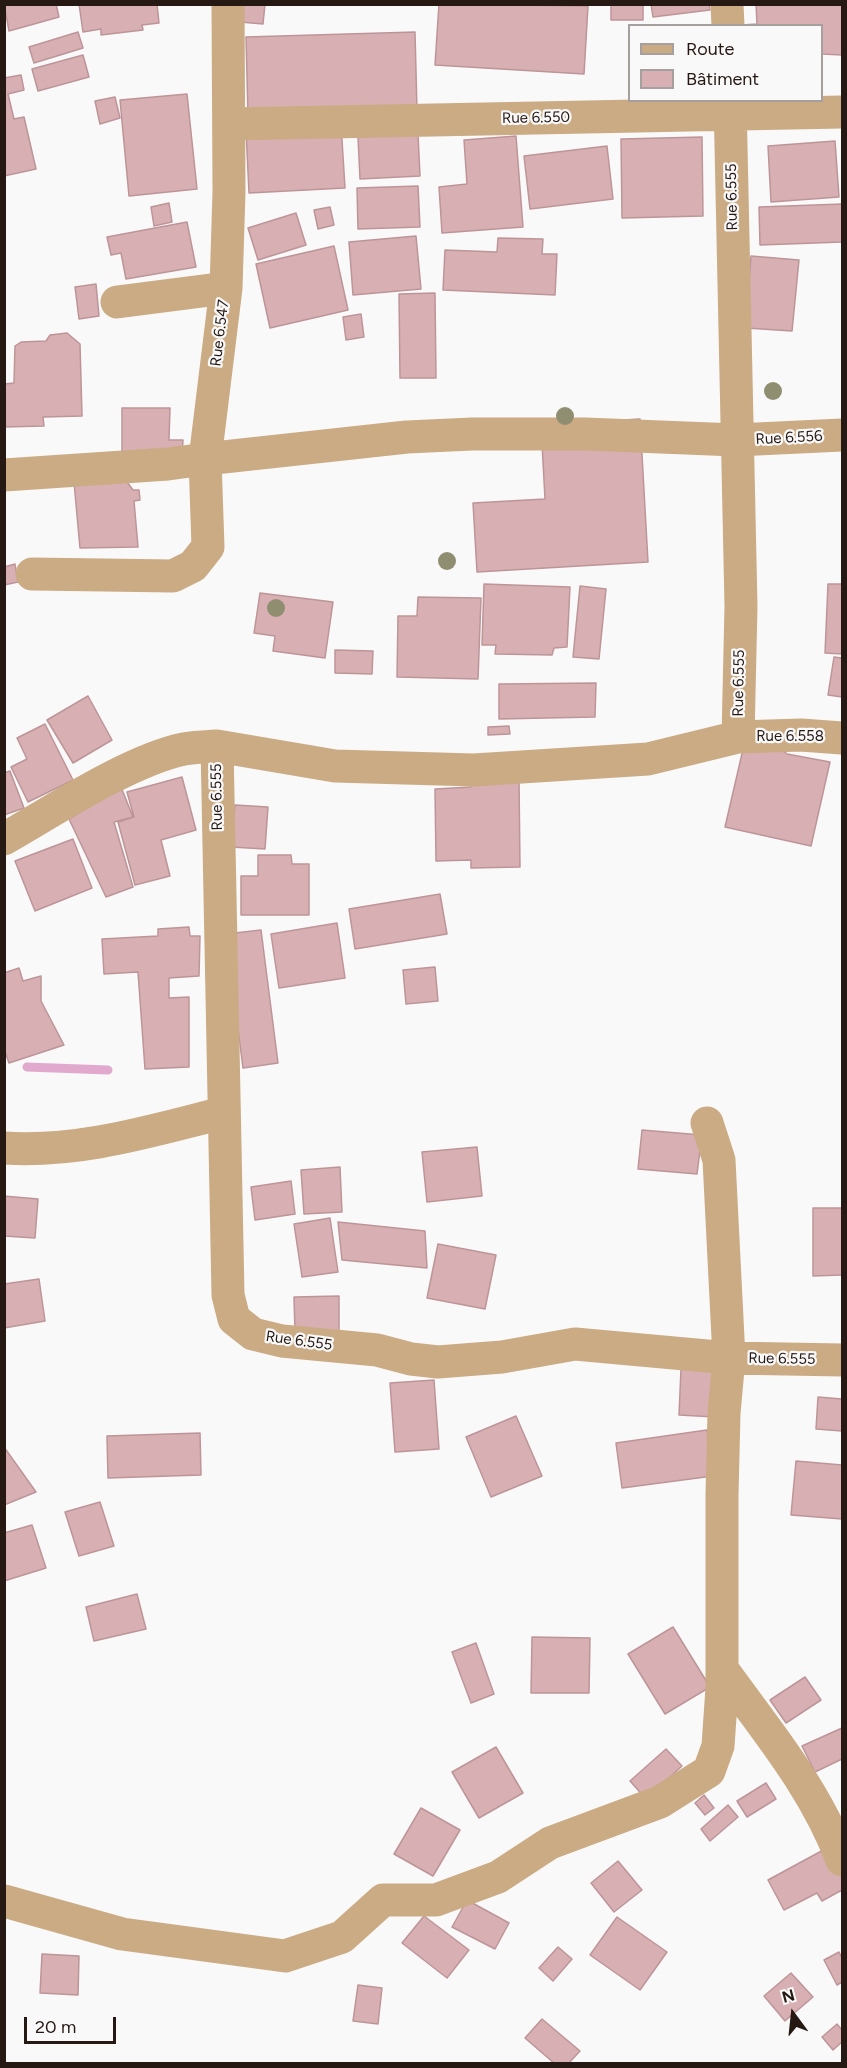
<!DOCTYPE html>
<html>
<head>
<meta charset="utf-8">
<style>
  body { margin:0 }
  #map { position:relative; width:847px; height:2068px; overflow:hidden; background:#f9f9f9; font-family:Figtree,sans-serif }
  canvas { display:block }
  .frame { position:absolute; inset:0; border:6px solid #261813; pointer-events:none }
  .legend { position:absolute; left:628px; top:24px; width:195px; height:78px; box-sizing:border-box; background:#f9f9f9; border:2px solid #a59f9d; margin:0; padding:8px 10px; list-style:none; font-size:18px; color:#261813 }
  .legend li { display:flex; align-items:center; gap:12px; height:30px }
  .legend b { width:30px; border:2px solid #a59f9d }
  .north { position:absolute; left:763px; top:1984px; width:60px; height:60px; -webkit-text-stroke:4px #f9f9f9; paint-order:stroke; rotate:345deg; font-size:16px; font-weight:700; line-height:24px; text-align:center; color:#261813 }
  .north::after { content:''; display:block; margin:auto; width:21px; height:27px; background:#261813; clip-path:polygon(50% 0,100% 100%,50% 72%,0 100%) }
  .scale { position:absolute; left:24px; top:2017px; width:92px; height:27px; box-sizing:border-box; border:3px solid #261813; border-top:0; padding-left:8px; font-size:18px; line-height:21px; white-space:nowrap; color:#261813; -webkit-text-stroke:4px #f9f9f9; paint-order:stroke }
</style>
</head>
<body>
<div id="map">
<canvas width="847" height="2068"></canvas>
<div class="frame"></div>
<ul class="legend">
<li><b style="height:8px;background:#cbab84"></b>Route</li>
<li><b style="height:16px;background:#d8afb3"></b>Bâtiment</li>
</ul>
<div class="north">N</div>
<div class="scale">20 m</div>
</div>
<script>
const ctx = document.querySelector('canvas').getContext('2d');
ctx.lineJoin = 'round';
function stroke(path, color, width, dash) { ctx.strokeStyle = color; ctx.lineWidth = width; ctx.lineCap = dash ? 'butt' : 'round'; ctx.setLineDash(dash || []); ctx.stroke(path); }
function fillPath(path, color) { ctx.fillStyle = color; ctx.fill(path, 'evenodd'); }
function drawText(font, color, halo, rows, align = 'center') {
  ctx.font = font + ' Figtree,sans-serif'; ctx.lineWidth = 4.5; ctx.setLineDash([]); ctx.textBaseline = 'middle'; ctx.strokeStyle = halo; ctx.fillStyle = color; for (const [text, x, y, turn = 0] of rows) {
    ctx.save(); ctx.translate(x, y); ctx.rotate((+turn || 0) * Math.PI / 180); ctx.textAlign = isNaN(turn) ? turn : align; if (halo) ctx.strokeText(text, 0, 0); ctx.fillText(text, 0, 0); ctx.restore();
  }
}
const stream = new Path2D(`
  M27,1067L108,1070`);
const building = new Path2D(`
  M4,4H56L59,17L9,31Z
  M79,4H157L159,23L142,25L143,30L101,35V29L83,32Z
  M242,4H265L263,24L240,22Z
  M439,4L588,6L584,74L435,65Z
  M611,4H643V20H611Z
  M651,4H709L710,10L653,17Z
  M756,4H842V55L822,54V26L742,25L757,24Z
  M78,32L83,48L34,63L29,47Z
  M415,32L417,111L248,116L246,37Z
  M83,55L89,77L38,91L32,69Z
  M21,75L24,90L8,94L14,119L24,117L36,169L4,176V78Z
  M187,94L197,189L129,196L120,100Z
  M115,97L120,118L100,124L95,101Z
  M341,124L345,188L249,193L246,130Z
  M418,134L420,176L360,179L358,137Z
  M516,136L523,227L442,233L439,187L467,184L464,140Z
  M702,137L703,216L622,218L621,139Z
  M835,141L839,197L771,202L768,146Z
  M607,146L613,199L530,209L524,156Z
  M418,186L420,227L358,229L357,188Z
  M169,203L172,222L154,226L151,207Z
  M842,204V242L760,245L759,207Z
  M330,207L334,225L318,229L314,210Z
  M296,213L306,245L258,260L248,228Z
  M187,222L196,267L126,279L121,253L111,255L107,237Z
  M416,236L421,289L353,295L349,242Z
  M498,238L543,239L542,254H557L555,295L443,290L445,250L497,252Z
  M334,246L348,310L270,328L256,264Z
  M751,256L799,260L792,331L746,328Z
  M96,284L99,316L79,319L75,287Z
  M435,293L436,378H400L399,294Z
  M361,314L364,337L346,340L343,317Z
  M67,333L80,344L82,416L43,417L44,426L4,427V384L14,383L15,346L21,342L46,341L50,335Z
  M122,408H170L169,440H183L182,454L122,457Z
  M640,419L648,562L477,572L473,503L545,499L541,425Z
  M74,482H127L133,490H139L140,500L134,501L138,547L80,548Z
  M15,564L18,582L4,585V567Z
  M484,584L570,587L567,647L554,648L552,655L495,654L496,645H482Z
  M828,584H842V654L825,653Z
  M580,586L606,589L599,659L573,657Z
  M260,593L333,602L325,658L273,651L275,636L254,633Z
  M418,597L481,598L478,679L397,677L398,616H417Z
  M335,650L373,651L372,674L335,673Z
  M834,657L842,658V697L828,695Z
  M596,683L595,717L499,719V684Z
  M88,696L112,740L73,763L47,720Z
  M45,724L73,780L28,802L11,767L27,759L17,738Z
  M509,726L510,734L488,735V727Z
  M775,743L787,754L830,762L811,846L725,827L744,745Z
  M10,771L24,808L4,815V773Z
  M182,777L196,830L161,840L170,876L135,885L118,822L134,817L127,792Z
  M519,778L520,867L471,868V860L436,861L435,789L471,787V779Z
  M121,787L133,817L114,822L133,887L106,897L69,819Z
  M235,805L268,807L265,849L231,847Z
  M73,839L92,888L35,911L15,861Z
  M258,855H291L292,864H309V915H241V876H258Z
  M440,894L447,934L355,949L349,909Z
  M337,923L345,978L279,988L271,934Z
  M189,927L190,936H200L199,976L169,978V998L189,997V1067L145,1069L138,972L104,974L102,939L158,936V929Z
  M261,930L278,1063L243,1068L226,934Z
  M435,967L438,1001L406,1004L403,970Z
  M19,968L23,981L41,976V1001L64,1045L9,1063L4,1049V973Z
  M642,1130L702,1135L697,1174L638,1169Z
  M477,1147L482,1196L427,1202L422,1152Z
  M340,1167L342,1212L304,1214L301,1170Z
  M291,1181L295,1214L255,1220L251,1187Z
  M4,1196L38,1199L35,1238L4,1236Z
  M813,1208H842V1275L813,1276Z
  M330,1218L338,1272L302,1277L294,1224Z
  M338,1222L425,1231L427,1268L342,1260Z
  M438,1244L496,1255L485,1309L427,1298Z
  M39,1279L45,1321L4,1328V1284Z
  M339,1296V1332H295L294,1297Z
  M681,1369L717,1371L715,1417L679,1415Z
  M434,1380L439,1449L395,1452L390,1383Z
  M818,1397L842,1399V1431L816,1429Z
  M516,1416L542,1476L491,1497L466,1437Z
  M707,1430L713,1476L622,1488L616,1443Z
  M200,1433L201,1475L108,1478L107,1436Z
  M4,1447L36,1492L4,1505Z
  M796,1461L842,1465V1519L791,1515Z
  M100,1502L114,1546L79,1556L65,1512Z
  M32,1525L46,1568L4,1581V1533Z
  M137,1594L146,1629L94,1641L86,1607Z
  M673,1627L710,1687L665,1714L628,1654Z
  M532,1637L590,1638L589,1693H531Z
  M476,1643L494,1694L471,1703L452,1652Z
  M805,1677L821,1700L786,1723L770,1700Z
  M842,1728V1759L815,1772L802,1746Z
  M496,1747L523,1793L479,1818L452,1772Z
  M666,1749L682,1766L646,1799L630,1781Z
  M766,1783L776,1799L747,1817L737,1801Z
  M704,1795L714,1808L705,1815L695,1803Z
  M728,1805L738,1817L710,1841L701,1829Z
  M421,1808L460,1830L433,1876L394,1854Z
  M827,1848L842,1877V1890L822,1901L817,1893L784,1910L768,1880Z
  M618,1861L642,1890L614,1912L591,1883Z
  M467,1900L509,1923L495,1949L452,1927Z
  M424,1916L469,1950L447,1978L402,1943Z
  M617,1917L667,1952L640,1990L590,1955Z
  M558,1947L572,1959L553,1981L539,1968Z
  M839,1952L842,1958V1982L837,1985L824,1960Z
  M42,1954L79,1956L78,1995L40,1993Z
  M791,1973L813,1997L785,2021L764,1996Z
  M358,1985L382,1988L378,2024L353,2021Z
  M542,2019L580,2051L568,2064H555L525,2038Z
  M837,2024L842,2030V2042L833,2050L822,2037Z`);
const street = new Path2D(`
  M727,4L728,26
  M730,100L741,606L738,737L648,759L474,770L335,766L217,746L228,1295L234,1319L253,1334L282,1341L377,1350L411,1359L438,1362L502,1357L575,1344L729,1358L842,1360
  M229,124L842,112
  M117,302L226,288
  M4,475L168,464L205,459L226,288L229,192L228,4
  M32,574L173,576L193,566L208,547L205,459L407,437L472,434H585L736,440L842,435
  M738,737L801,735L842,738
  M4,839C53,811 130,760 184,749C195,747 206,747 217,746
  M4,1148C80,1153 150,1131 223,1113
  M722,1669C766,1730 816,1789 842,1860
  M4,1901L122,1934L285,1956L342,1937L383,1900H436L498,1877L550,1843L660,1802L709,1771L718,1746L722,1688V1495L724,1413L729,1358L719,1160L707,1123`);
const trees = [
  [773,391],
  [565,416],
  [447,561],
  [276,608]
];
const streetNames = [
  ["Rue 6.550",536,118,-1],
  ["Rue 6.555",732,197,-91],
  ["Rue 6.547",220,333,-83],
  ["Rue 6.556",789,438,-3],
  ["Rue 6.555",739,683,-89],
  ["Rue 6.558",790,737],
  ["Rue 6.555",217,797,-91],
  ["Rue 6.555",299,1341,8],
  ["Rue 6.555",782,1359,1]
];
stroke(stream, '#e2a9ce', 9);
fillPath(building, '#d8afb3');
stroke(building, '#bd9599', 1.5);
stroke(street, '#cbab84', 33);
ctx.fillStyle = '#908e71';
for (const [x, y] of trees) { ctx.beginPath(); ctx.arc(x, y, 9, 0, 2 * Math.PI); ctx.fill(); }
drawText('15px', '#261813', '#f9f9f9', streetNames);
</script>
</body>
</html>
